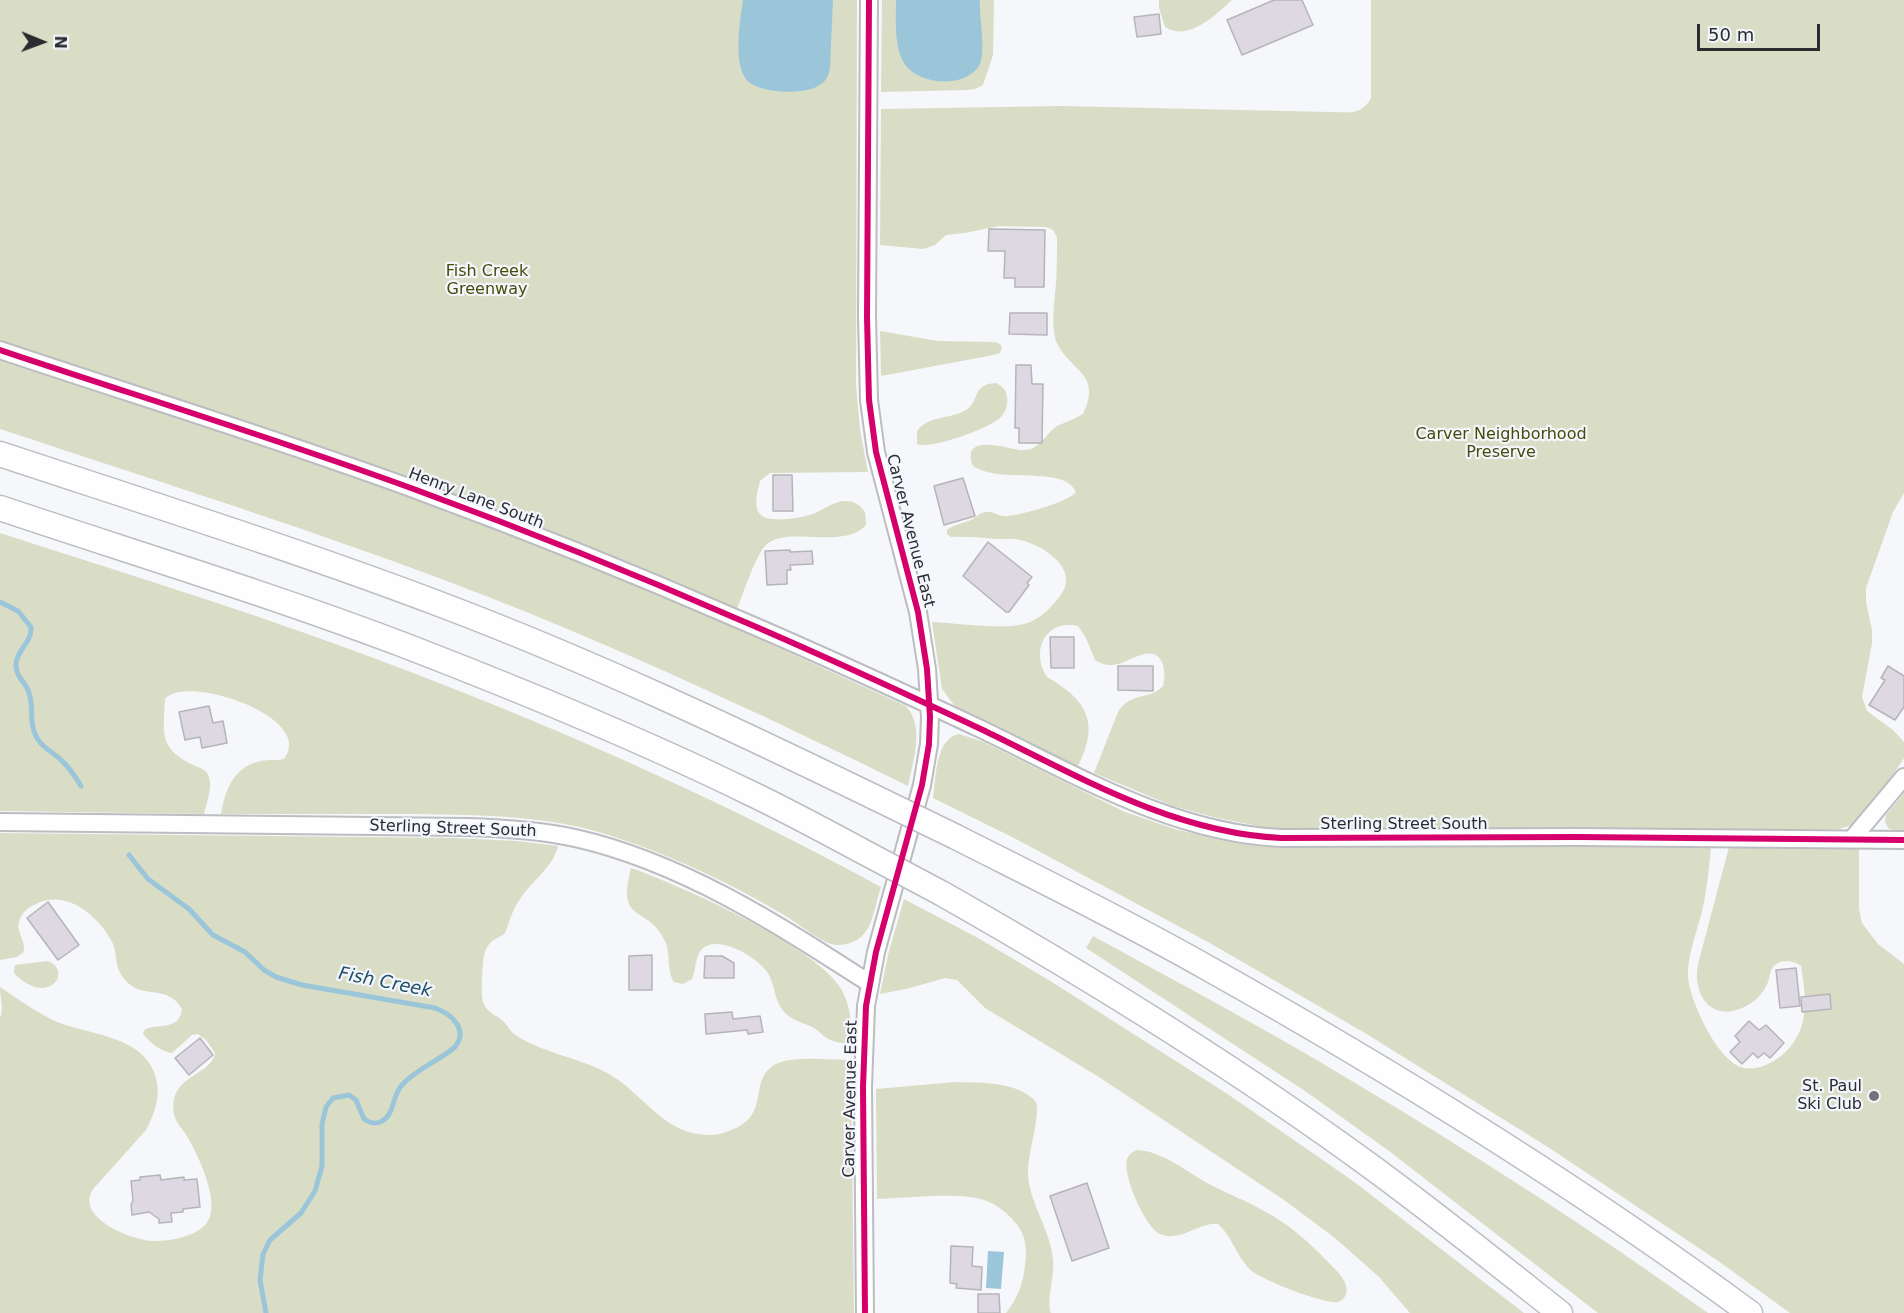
<!DOCTYPE html>
<html>
<head>
<meta charset="utf-8">
<style>
  body { margin:0 }
  #map { position:relative; width:1904px; height:1313px; overflow:hidden; background:#f5f7fb; font-family:"DejaVu Sans",sans-serif }
  canvas { display:block }
  .north { position:absolute; left:12px; top:12px; width:60px; height:60px; -webkit-text-stroke:4px #f3f6fd; paint-order:stroke; rotate:91deg; font-size:16px; font-weight:700; line-height:24px; text-align:center; color:#2a2c30 }
  .north::after { content:''; display:block; margin:auto; width:21px; height:27px; background:#2a2c30; clip-path:polygon(50% 0,100% 100%,50% 72%,0 100%) }
  .scale { position:absolute; left:1697px; top:24px; width:123px; height:27px; box-sizing:border-box; border:3px solid #2a2c30; border-top:0; padding-left:8px; font-size:18px; line-height:21px; white-space:nowrap; color:#2a2c30; -webkit-text-stroke:4px #f3f6fd; paint-order:stroke }
</style>
</head>
<body>
<div id="map">
<canvas width="1904" height="1313"></canvas>
<div class="north">N</div>
<div class="scale">50 m</div>
</div>
<script>
const ctx = document.querySelector('canvas').getContext('2d');
ctx.lineJoin = 'round';
function fillPath(path, color) { ctx.fillStyle = color; ctx.fill(path, 'evenodd'); }
function stroke(path, color, width, dash) { ctx.strokeStyle = color; ctx.lineWidth = width; ctx.lineCap = dash ? 'butt' : 'round'; ctx.setLineDash(dash || []); ctx.stroke(path); }
function drawText(font, color, halo, rows, align = 'center') {
  ctx.font = font + ' "DejaVu Sans",sans-serif'; ctx.lineWidth = 4.5; ctx.setLineDash([]); ctx.textBaseline = 'middle'; ctx.strokeStyle = halo; ctx.fillStyle = color; for (const [text, x, y, turn = 0] of rows) {
    ctx.save(); ctx.translate(x, y); ctx.rotate((+turn || 0) * Math.PI / 180); ctx.textAlign = isNaN(turn) ? turn : align; if (halo) ctx.strokeText(text, 0, 0); ctx.fillText(text, 0, 0); ctx.restore();
  }
}
const green = new Path2D(`
  M0,0H857L856,384L860,430L868,472L770,473L760,481C758,490 753,506 760,514C768,524 804,518 815,513C825,509 834,501 846,501C855,501 860,505 865,512L866,525C843,551 785,524 765,546C755,557 743,594 737,609L698,594V611L906,706C925,727 913,761 908,786C782,724 654,664 524,611C352,542 175,487 0,429Z
  M882,0H896L897,30L982,49L979,20L980,0H994L993,55L983,85L975,89L967,90L881,92Z
  M1159,0H1232C1216,15 1188,42 1165,27L1159,8Z
  M1371,0H1904V493L1893,512L1866,588V602L1872,630V643L1862,697L1867,711L1893,730L1904,742V758L1879,796L1858,821L1849,826L1839,829L1722,831L1269,828L1217,818L1173,806L1094,773L1118,712C1131,691 1149,701 1163,686C1165,678 1165,670 1162,662C1153,643 1131,661 1118,664C1110,666 1102,665 1095,660L1086,638L1078,626C1045,619 1030,651 1047,677C1087,700 1100,722 1078,766L957,709L942,689L932,622C955,623 1004,630 1024,624C1038,621 1052,607 1060,596C1081,570 1044,545 1020,540C1013,538 1005,539 997,539C982,538 967,536 951,537L947,534V530C955,524 965,523 973,519C977,516 980,513 985,512C993,510 999,517 1007,516C1021,515 1069,502 1076,492C1063,464 1002,485 973,466C960,433 1006,448 1019,450C1024,450 1029,450 1033,448C1043,443 1048,432 1057,426C1066,422 1074,419 1083,414C1103,374 1070,371 1057,343C1050,328 1055,299 1056,283C1057,268 1057,252 1057,237L1053,230L1046,227L999,226L965,233L946,235L935,245L923,249L880,245L881,109L1061,106L1331,112C1349,112 1361,116 1371,98Z
  M880,331L938,341L995,342L1000,344L1002,348L1000,353L994,355L881,376Z
  M996,383C1002,386 1006,389 1007,397C1008,405 1006,412 1000,418C989,428 931,450 917,444V431C930,414 950,420 966,410C980,402 971,384 996,383Z
  M0,533C136,577 274,619 408,671C570,733 729,804 881,887C872,914 873,945 836,945C823,944 800,925 789,918C731,883 667,853 602,833C539,814 470,815 404,814C343,814 282,814 221,814C225,790 234,766 261,761C269,759 277,761 284,759C317,718 187,673 165,699C163,735 159,749 195,766C201,768 207,770 209,777C213,788 206,803 204,814L0,811Z
  M959,734L984,742L1125,812L1178,830L1224,840L1287,847L1591,845L1711,847C1709,868 1707,890 1702,911C1697,932 1687,955 1688,977C1690,1001 1718,1063 1744,1068C1771,1072 1798,1046 1803,1021C1807,1004 1804,984 1801,966C1795,961 1782,959 1775,965C1770,969 1770,976 1768,982C1764,993 1753,1004 1742,1008C1710,1022 1692,993 1698,964L1729,847L1859,848V909L1862,923L1878,944L1904,964V1313H1790L1721,1263L1551,1149L1365,1033L1208,942L1014,838L933,798C936,778 935,739 959,734Z
  M1904,793V832L1889,829L1885,822L1886,815Z
  M0,833L453,838L517,841L558,846C553,868 532,880 520,899C512,910 510,921 505,933C501,937 494,939 490,943C482,951 483,968 482,978C482,987 480,1002 487,1009C491,1014 497,1016 502,1020C508,1025 510,1032 517,1036C547,1055 584,1058 614,1077C646,1098 666,1135 709,1135C717,1135 724,1133 731,1130C771,1116 748,1081 774,1065C791,1055 831,1060 851,1060L854,1313H0V1018C4,1010 0,997 0,987C18,999 36,1012 55,1021C87,1035 140,1035 154,1072C162,1093 156,1111 146,1130L94,1188C72,1217 133,1241 154,1241C171,1241 194,1237 206,1224C222,1205 199,1157 188,1138C184,1130 176,1124 174,1114C168,1074 211,1077 215,1053L206,1040L198,1034L192,1035L172,1053C162,1052 148,1042 143,1033L145,1029C159,1024 180,1030 182,1009C168,984 143,999 127,982C112,967 119,953 111,940C97,915 66,889 36,904C29,907 23,911 20,919C14,932 28,941 23,953L17,957L0,960Z
  M631,868C682,886 811,944 840,987C851,1005 852,1024 851,1045C843,1043 832,1042 825,1037C821,1034 818,1030 814,1028C805,1023 793,1021 785,1013C775,1003 775,987 769,975C761,959 718,933 702,949C695,956 696,970 692,979L683,984L674,982C666,970 671,953 665,941C647,903 616,926 631,868Z
  M904,899L978,938L1052,982L1229,1095L1353,1181L1524,1313H1410L1379,1277L1335,1238L1284,1200L1099,1077L985,1008L957,980L945,978L910,988L880,994L888,955Z
  M1093,936C1179,983 1266,1029 1350,1080C1473,1153 1592,1230 1708,1313H1598L1389,1151L1305,1091L1086,948Z
  M48,961C74,972 47,1008 14,973L15,965Z
  M956,1082C981,1083 1018,1081 1036,1102C1041,1115 1027,1154 1028,1175C1030,1204 1050,1229 1053,1259C1055,1273 1046,1304 1051,1313H1006C1021,1294 1025,1276 1026,1253C1026,1240 1022,1229 1013,1220C1006,1212 997,1205 987,1201C963,1191 905,1198 877,1199L876,1089Z
  M1137,1150C1163,1151 1188,1173 1211,1185C1228,1194 1247,1201 1264,1211C1289,1224 1309,1242 1328,1262C1334,1268 1342,1275 1345,1283C1348,1290 1347,1299 1338,1302C1326,1305 1263,1280 1253,1272C1237,1259 1233,1237 1218,1224C1198,1222 1181,1243 1160,1234C1145,1227 1122,1174 1127,1159C1129,1154 1132,1152 1137,1150Z`);
const water = new Path2D(`
  M743,0H833L830,68C829,74 827,80 821,84C807,96 757,94 746,79C733,62 740,20 743,0Z
  M896,0H980C979,16 986,51 980,64C967,89 918,86 904,63C894,46 896,20 896,0Z
  M988,1251L1004,1252L1001,1289L986,1288Z`);
const stream = new Path2D(`
  M0,602L18,611L31,627C32,643 16,650 16,665C16,678 26,682 29,693C34,707 29,721 35,734C40,747 52,751 61,760C69,767 75,776 81,786
  M129,855L148,879L189,909L213,935L245,952L264,970L276,977L302,985L435,1008C451,1014 469,1029 455,1047C439,1061 416,1069 402,1085C392,1095 395,1114 382,1121C376,1125 370,1123 364,1119L356,1100L349,1095L333,1098L326,1107L322,1124V1166L315,1191L301,1213L270,1240L263,1254L260,1280L266,1313`);
const building = new Path2D(`
  M1274,0H1302L1313,25L1242,55L1227,20Z
  M1159,14L1161,34L1137,37L1134,17Z
  M989,229L1045,230L1044,287H1015V278H1004L1005,251H988Z
  M1010,313H1047V335L1009,334Z
  M1016,365H1031L1032,384H1043L1042,443H1019V428H1015Z
  M773,475H792L793,511H773Z
  M963,478L975,516L944,525L934,486Z
  M988,542L1032,577L1027,583L1029,585L1009,612H1006L963,576Z
  M790,550V552L812,551L813,564L790,565L791,570H787V584L767,585L765,551Z
  M1050,637H1074V668H1051Z
  M1118,666H1153V691L1118,690Z
  M1888,666L1904,676V707L1895,720L1869,705L1885,680L1881,678Z
  M209,706L213,723L223,721L227,743L202,748L200,737L185,740L179,712Z
  M48,902L79,945L58,960L27,918Z
  M652,955V990H629V956Z
  M705,956H722L734,963V978H704Z
  M1796,968L1800,1006L1780,1008L1776,970Z
  M1830,994L1831,1009L1802,1012L1801,997Z
  M732,1012L733,1019L760,1016L763,1032L748,1034L747,1030L706,1034L705,1014Z
  M1749,1021L1759,1030L1766,1025L1784,1043L1770,1058L1764,1053L1758,1058L1753,1053L1742,1064L1730,1052L1740,1042L1735,1036Z
  M200,1038L213,1055L189,1075L175,1058Z
  M160,1175L161,1180L184,1177V1180L197,1179L200,1207L183,1209V1212L171,1213L172,1222L159,1223V1219L149,1212L132,1215L131,1205L133,1200L131,1181L140,1180V1177Z
  M1087,1183L1109,1248L1072,1261L1050,1196Z
  M951,1246L973,1247L972,1266L982,1267L981,1290L956,1288L957,1284L950,1283Z
  M978,1294H999L1000,1313H978Z`);
const minor = new Path2D(`
  M0,350C140,397 281,440 419,491C525,530 630,572 733,617C818,653 902,692 985,731C1080,777 1174,833 1281,838L1578,837L1904,840
  M0,822L466,827C502,828 539,830 575,838C682,862 779,925 869,983
  M1852,839L1904,777
  M865,1313L863,1087L866,1006L876,952L922,785L929,744L930,717L927,669L918,612L876,452L869,400L867,317L869,0`);
const highway = new Path2D(`
  M0,454C148,503 297,550 442,605C590,661 732,728 874,797
  M0,508C134,553 269,594 401,644C518,689 635,737 748,792C786,810 823,830 860,850
  M956,837C1039,879 1123,920 1204,966C1392,1071 1576,1185 1750,1313
  M941,893C1089,977 1235,1067 1373,1168C1437,1215 1498,1264 1560,1313`);
const highwayBridge = new Path2D(`
  M874,797L956,837
  M860,850L941,893`);
const cycleway = new Path2D(`
  M0,350C140,397 281,440 419,491C525,530 630,572 733,617C818,653 902,692 985,731C1080,777 1174,833 1281,838L1578,837L1904,840
  M865,1313L863,1087L866,1006L876,952L922,785L929,744L930,717L927,669L918,612L876,452L869,400L867,317L869,0`);
const markers = [
  [1874,1096,6,"#717377"]
];
const parkNames = [
  ["Fish Creek",487,272],
  ["Greenway",487,290],
  ["Carver Neighborhood",1501,435],
  ["Preserve",1501,453]
];
const streetNames = [
  ["Henry Lane South",476,499,21],
  ["Carver Avenue East",910,531,76],
  ["Sterling Street South",1404,825],
  ["Sterling Street South",453,829,2],
  ["Carver Avenue East",851,1099,-89]
];
const poiNames = [
  ["St. Paul",1862,1087],
  ["Ski Club",1862,1105]
];
const waterNames = [
  ["Fish Creek",385,983,11]
];
fillPath(green, '#daddc5');
fillPath(water, '#9bc6d9');
stroke(stream, '#9bc6d9', 5);
fillPath(building, '#ded8e2');
stroke(building, '#b5b5b8', 1.5);
stroke(minor, '#bbbdc1', 20);
stroke(highway, '#bbbdc1', 27);
stroke(minor, '#fefefe', 16);
stroke(highway, '#fefefe', 24);
stroke(highwayBridge, '#bbbdc1', 27, []);
stroke(highwayBridge, '#fefefe', 24);
stroke(cycleway, '#d6006c', 6);
for (const [x, y, r, color] of markers) { const dot = new Path2D(); dot.arc(x, y, r, 0, 2 * Math.PI); ctx.fillStyle = color; ctx.fill(dot); stroke(dot, '#f3f6fd', 2); }
drawText('16px', '#484a08', '#f3f6fd', parkNames);
drawText('16px', '#2a2c30', '#f3f6fd', streetNames);
drawText('16px', '#2a2c30', '#f3f6fd', poiNames, 'right');
drawText('italic 18px', '#1f5164', '#f3f6fd', waterNames);
</script>
</body>
</html>
